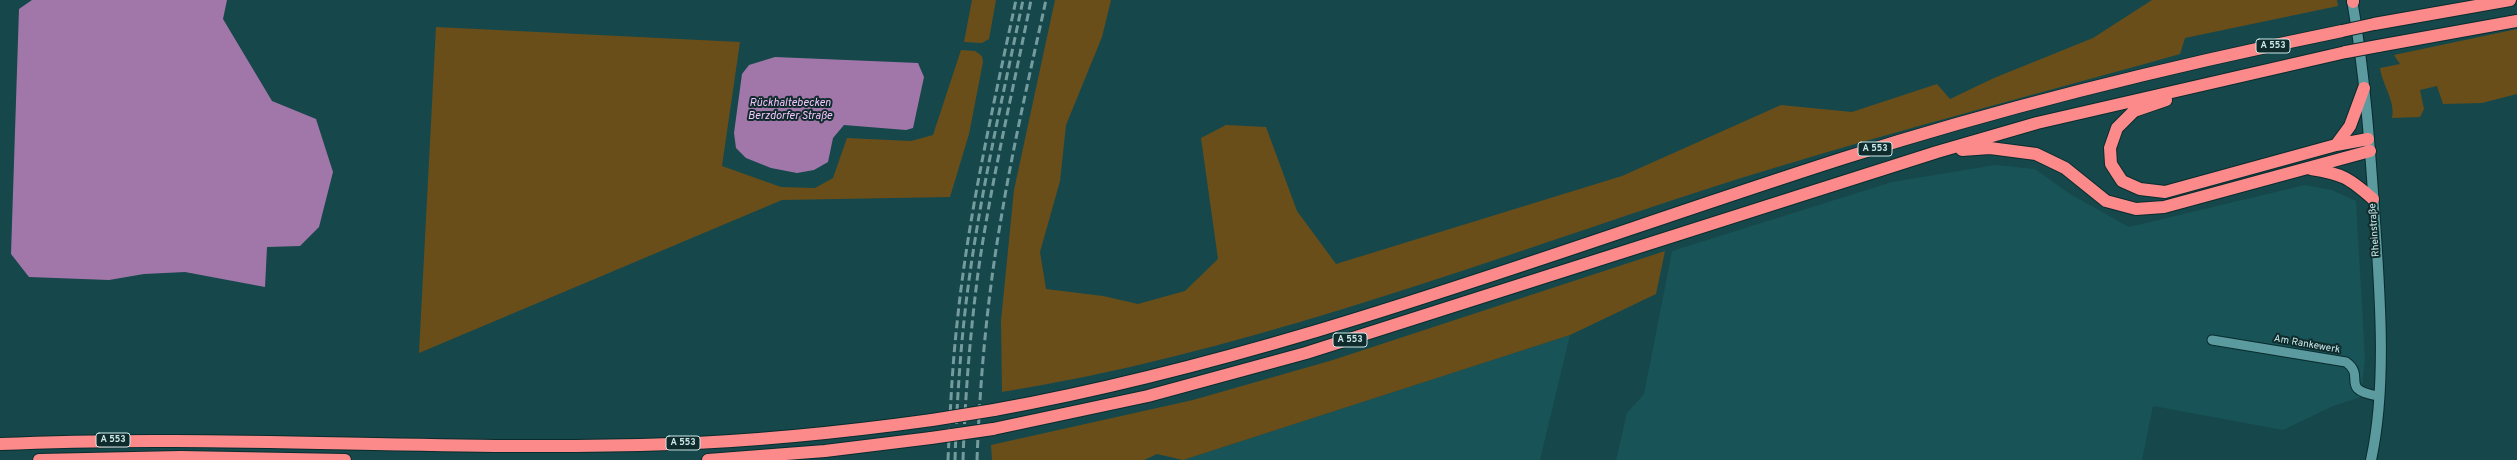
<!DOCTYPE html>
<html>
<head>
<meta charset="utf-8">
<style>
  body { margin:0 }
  canvas { display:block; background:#16474a }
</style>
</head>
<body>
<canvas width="2517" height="460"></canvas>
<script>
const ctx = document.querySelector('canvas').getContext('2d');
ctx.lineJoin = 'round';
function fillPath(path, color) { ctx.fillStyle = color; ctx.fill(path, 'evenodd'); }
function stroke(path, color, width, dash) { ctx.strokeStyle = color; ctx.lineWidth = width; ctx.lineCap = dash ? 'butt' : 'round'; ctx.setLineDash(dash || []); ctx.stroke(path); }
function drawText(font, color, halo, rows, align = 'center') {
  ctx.font = font + ' Overpass,sans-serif'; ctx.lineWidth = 4; ctx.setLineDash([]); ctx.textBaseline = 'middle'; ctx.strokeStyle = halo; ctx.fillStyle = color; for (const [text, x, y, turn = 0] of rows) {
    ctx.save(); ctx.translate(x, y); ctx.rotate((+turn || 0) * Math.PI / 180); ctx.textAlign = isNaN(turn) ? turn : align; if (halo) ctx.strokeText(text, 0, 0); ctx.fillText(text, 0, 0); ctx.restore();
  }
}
const built = new Path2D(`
  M1995,165L2035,169L2070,194L2129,227L2305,185L2332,190L2356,201L2365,358L2361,397L2333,406L2283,430L2153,406L2142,460H1616L1627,413L1644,394L1672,251L1892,182Z
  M1570,335L1540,460H1183Z`);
const green = new Path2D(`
  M972,0H996L989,39L982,43L964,42Z
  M1055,0H1111L1102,37L1066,125L1060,181L1040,252L1046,289L1103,296L1138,304L1185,291L1218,259L1201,138L1226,125L1266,127L1297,211L1336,264L1622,176L1781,105L1852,112L1937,84L1950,99L1994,78L2093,38L2152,0H2337L2338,6L2185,38L2180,54C2010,102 1838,145 1670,201C1450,274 1232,355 1002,392L1001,321L1014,190Z
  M436,27L740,42L722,166L781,187L815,188L833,178L847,138L911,141L933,135L961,50L975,51L982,56L983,62L969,134L950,197L782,200L419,353Z
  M2517,29V94L2482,103L2443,104L2437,86L2420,90L2424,109L2420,117L2392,118C2396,102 2382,84 2380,68L2400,64L2394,55Z
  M1665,251L1656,294L1570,335L1183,460L1157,454L1144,460H992L991,445L1193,400L1333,360Z`);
const water = new Path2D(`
  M32,0H227L223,19L272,101L316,119L333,172L319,227L300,246L267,247L265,287L185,272L144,274L109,280L29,277L11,254L19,9Z
  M775,57L918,63L924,77L913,128L906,130L844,125L833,138L828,162L814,170L797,173L771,168L746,158L736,148L734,133L742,74L749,65Z`);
const street = new Path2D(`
  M2212,340L2346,362C2367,377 2338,389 2378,396`);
const secondary = new Path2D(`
  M2352,0C2365,73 2370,147 2375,221C2380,295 2387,387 2371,460`);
const highway = new Path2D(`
  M2353,2V0
  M2374,24L2510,0
  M2378,46L2517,21
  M2166,100L2134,111L2117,128L2110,148L2111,164L2122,181L2140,189L2165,192L2336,145L2368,139
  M2336,145L2350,126L2364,88
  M1962,150L1990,148L2036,154L2065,168L2106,201L2136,209L2164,207L2370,151
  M2311,169C2343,174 2349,178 2373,199
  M994,410C1286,357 1563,248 1844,158C2007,106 2175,65 2342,31
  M993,429L1148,396L1306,353L1937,152L2037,123L2346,52
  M0,444C224,434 447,452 671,444C758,441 845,432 932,420
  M39,460L181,457L345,460
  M708,460L825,451L931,438`);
const rail = new Path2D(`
  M948,460C950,415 952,369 957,324C968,215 993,107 1016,0
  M955,460C957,397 961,335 970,273C983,181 1004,91 1023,0
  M963,460C965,397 970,335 978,273C991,181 1013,91 1031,0
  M977,460C980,379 987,299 1001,219C1013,146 1030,73 1046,0`);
const highwayBridge = new Path2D(`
  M2342,31L2374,24
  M2346,52L2378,46
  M932,420L994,410
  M931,438L993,429`);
const shields = [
  [2273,46,34],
  [1875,149,34],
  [1350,340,34],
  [113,440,34],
  [683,443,34]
];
const shieldNames = [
  ["A 553",2273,46],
  ["A 553",1875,149],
  ["A 553",1350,340],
  ["A 553",113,440],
  ["A 553",683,443]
];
const streetNames = [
  ["Rheinstraße",2375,230,-94],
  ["Am Rankewerk",2307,345,10]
];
const waterNames = [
  ["Rückhaltebecken",790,104],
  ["Berzdorfer Straße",790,117]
];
fillPath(built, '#175357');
fillPath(green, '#694e1a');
fillPath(water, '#a177a9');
stroke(street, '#092c2e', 11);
stroke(secondary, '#092c2e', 12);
stroke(highway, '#092c2e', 14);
stroke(street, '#5b9a9e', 9);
stroke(secondary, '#5b9a9e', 10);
stroke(highway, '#fd8a8a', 12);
stroke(rail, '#749b9d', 3, [8, 4]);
stroke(highwayBridge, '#092c2e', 14, []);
stroke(highwayBridge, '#fd8a8a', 12);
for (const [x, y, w] of shields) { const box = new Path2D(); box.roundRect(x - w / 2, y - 7, w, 14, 3); ctx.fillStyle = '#102b2c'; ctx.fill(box); stroke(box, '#cbeaeb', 1); }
drawText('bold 9px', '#cbeaeb', null, shieldNames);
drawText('10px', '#cbeaeb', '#102b2c', streetNames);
drawText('italic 11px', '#f5c4fe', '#102b2c', waterNames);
</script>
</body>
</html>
